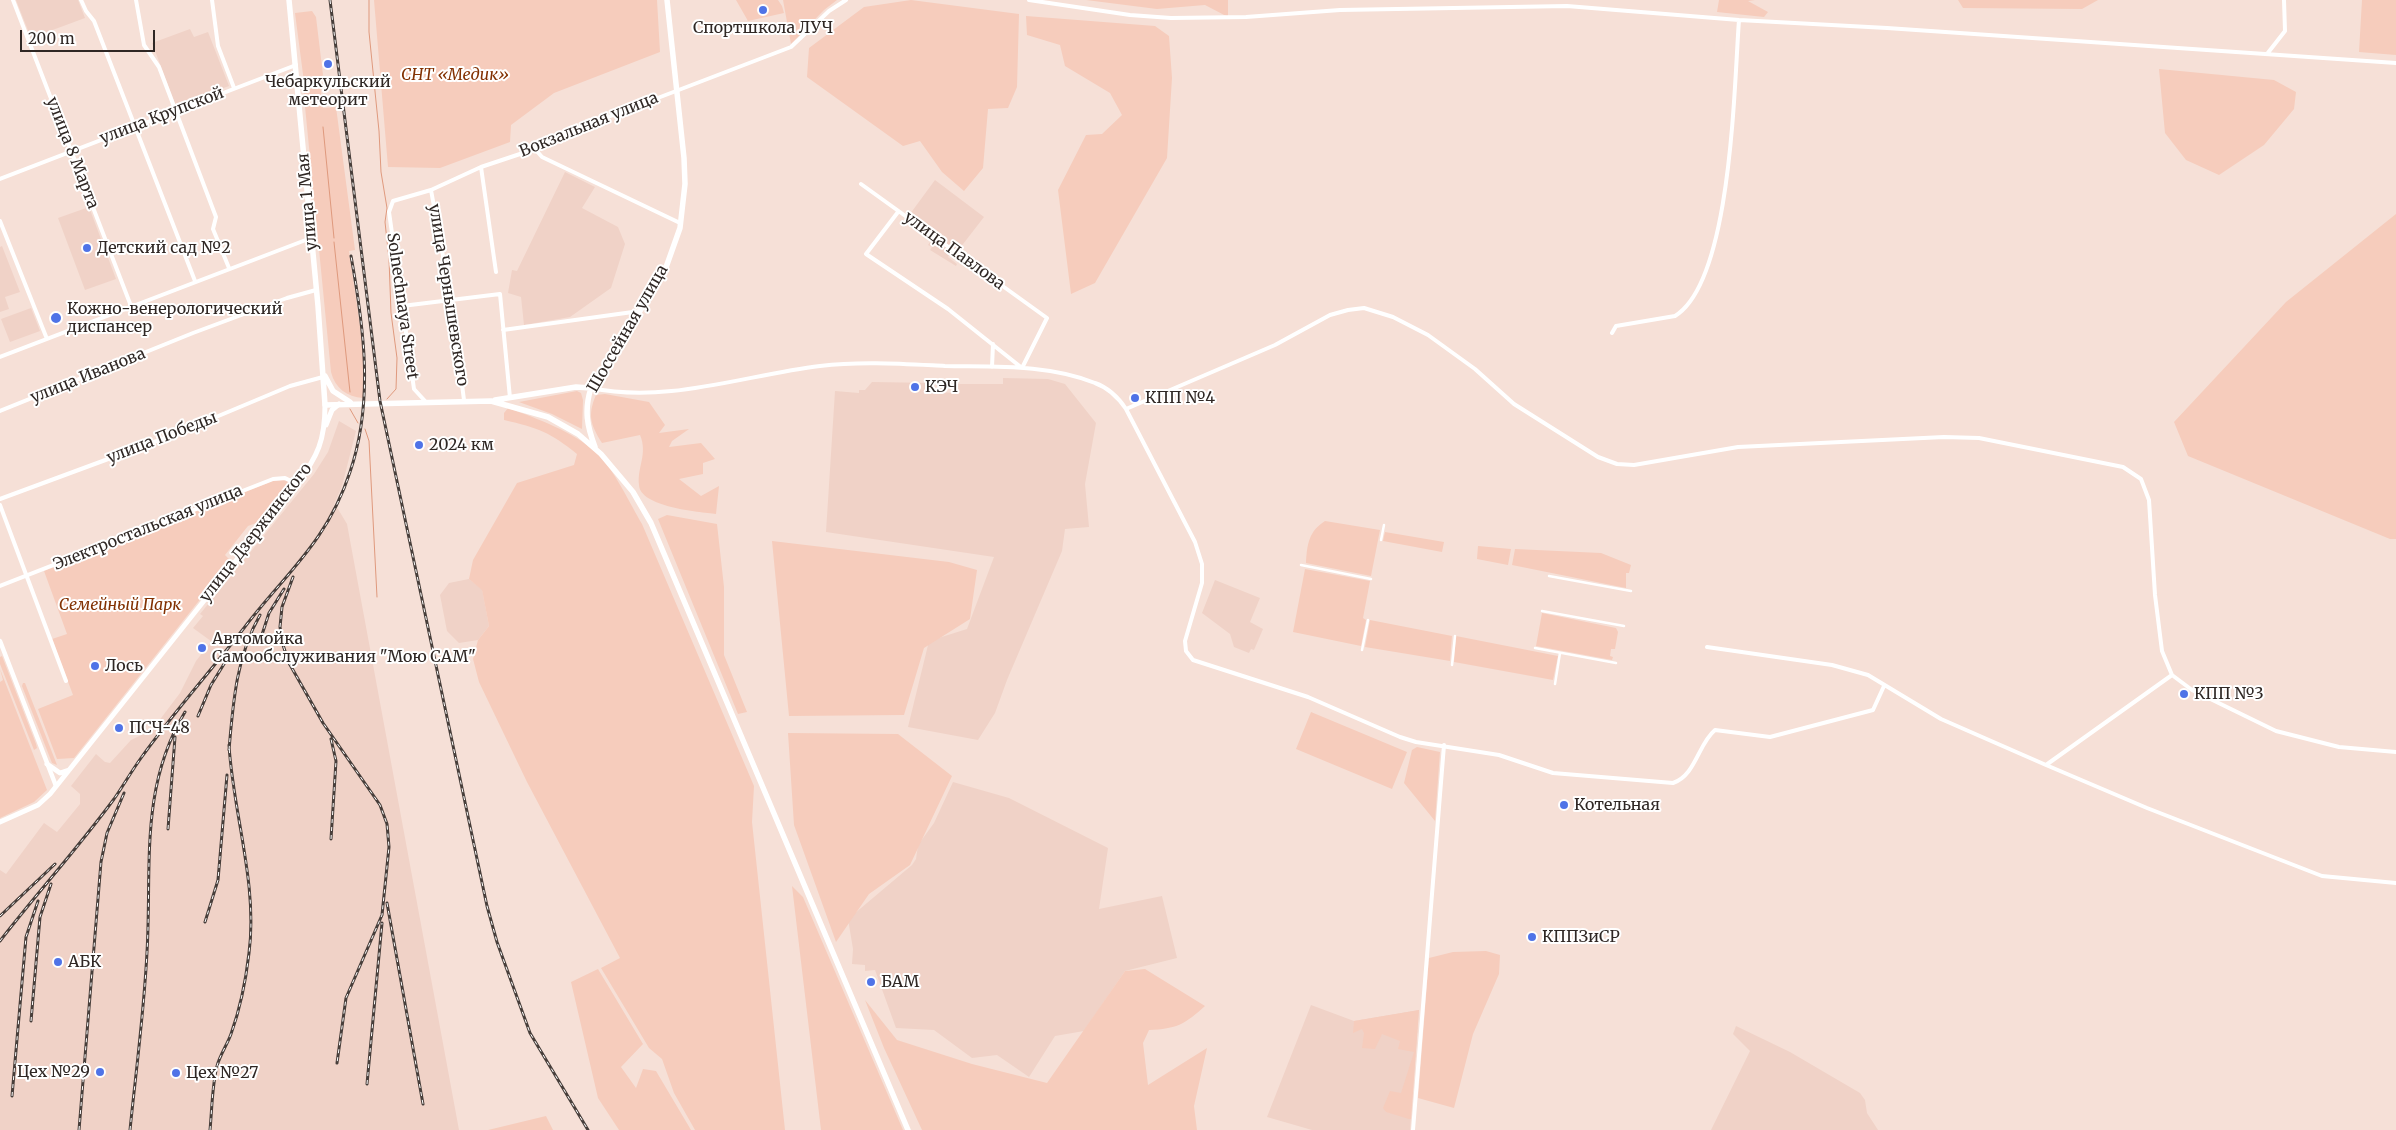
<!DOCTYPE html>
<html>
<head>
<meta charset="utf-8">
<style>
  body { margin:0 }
  #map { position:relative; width:2396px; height:1130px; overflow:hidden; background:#f6e0d7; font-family:Merriweather,serif }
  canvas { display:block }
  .scale { position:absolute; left:20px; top:30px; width:135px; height:22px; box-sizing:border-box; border:2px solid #2f2724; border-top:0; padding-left:6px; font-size:15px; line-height:18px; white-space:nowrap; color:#2f2724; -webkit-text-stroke:4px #fff; paint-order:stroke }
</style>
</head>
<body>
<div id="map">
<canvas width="2396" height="1130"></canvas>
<div class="scale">200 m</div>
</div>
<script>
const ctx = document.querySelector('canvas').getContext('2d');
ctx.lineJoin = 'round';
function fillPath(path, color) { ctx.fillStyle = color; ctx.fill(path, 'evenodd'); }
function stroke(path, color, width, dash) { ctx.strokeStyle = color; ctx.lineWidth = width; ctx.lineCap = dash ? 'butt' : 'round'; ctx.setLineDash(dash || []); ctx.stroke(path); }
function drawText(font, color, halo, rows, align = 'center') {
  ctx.font = font + ' Merriweather,serif'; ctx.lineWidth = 4; ctx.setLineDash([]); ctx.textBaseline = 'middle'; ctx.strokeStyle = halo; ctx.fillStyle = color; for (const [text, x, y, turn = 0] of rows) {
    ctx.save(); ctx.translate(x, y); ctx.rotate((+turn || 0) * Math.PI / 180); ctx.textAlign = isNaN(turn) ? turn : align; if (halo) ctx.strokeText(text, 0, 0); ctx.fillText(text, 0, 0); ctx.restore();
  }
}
const built = new Path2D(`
  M16,0H78L85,18L31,38Z
  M190,29L194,37L208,32L229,86L176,106L152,43Z
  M565,172L595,187L582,208L618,227L625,244L611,288L570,317L524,325L521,297L508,293L512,270L517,271Z
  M935,180L984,217L953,257L950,254L948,257L957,264L956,266L930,250L932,247L928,245L936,234L910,214Z
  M89,207L116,279L85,290L58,218Z
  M2,246L20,292L5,297L9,309L0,312V247Z
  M31,308L40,331L10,342L1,319Z
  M1003,378L1048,379L1065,384L1096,423L1085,484L1089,527L1065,529L1062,551L1007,680L995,713L978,740L908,727L929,641L967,629L994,557L826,532L835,391L859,393V390H865L872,382L934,383V392L956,393L957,384H1003Z
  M339,421L356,431L342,486L333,507L338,509L347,524L459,1130H0V870L6,874L44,823L57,832L62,826L80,804V794L71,786L96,754L105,762L110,763L131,740L152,730L180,693L196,661L210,643L215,644L193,628L203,616L200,614L314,474L328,452Z
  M469,579L482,589L489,626L478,640L459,643L447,631L440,595L449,583Z
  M1215,580L1260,598L1250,622L1263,629L1254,650L1251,649L1249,653L1234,647L1230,634L1202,613Z
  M953,782L1009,798L1108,848L1099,909L1162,896L1177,958L1125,971L1084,1031L1055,1036L1029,1077L997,1055L972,1058L934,1030L896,1028L875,970L865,971V965L852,964L853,949L848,919L912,865L916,859L918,845L934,823Z
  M1311,1005L1354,1021L1419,1010L1410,1130H1312L1267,1117Z
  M1736,1026L1790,1052L1860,1093L1865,1100L1867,1113L1878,1130H1711L1750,1051L1733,1034Z`);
const green = new Path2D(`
  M374,0H657L660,52L554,93L511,125L510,142L440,168L388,167Z
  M736,0H778L782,6L784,13L748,21Z
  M783,0H837L824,10L791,44Z
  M911,0L1019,14L1017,87L1008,108L988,109L983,168L964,191L942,172L920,141L903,146L807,77L809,48L864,7Z
  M1086,0H1228V17L1205,5L1157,9Z
  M1719,0H1755L1748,1L1768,12L1764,17L1717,12Z
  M1958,0H2098L2082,9L1963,8Z
  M2362,0H2396V55L2359,52Z
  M312,11L316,17L323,75L319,80L304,82L295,13Z
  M1026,16L1155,26L1169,36L1172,78L1167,158L1095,283L1071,294L1058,190L1086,135L1102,134L1122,115L1110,93L1065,66L1060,45L1027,35Z
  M2159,69L2274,80L2296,92L2294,109L2264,145L2219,175L2186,160L2165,133Z
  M320,84L323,108L336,107L355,250L349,251L365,360L363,398C347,397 335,388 331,372L303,86Z
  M2396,214V539H2390L2188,456L2174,422L2286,302Z
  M577,391L581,393L583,400L582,429L552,414L519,402Z
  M605,394L649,402L665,425L659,433L689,429L672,441L669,447L701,443L715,459L703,463V474L679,479L701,496L719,486L716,514C699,512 640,507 639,485C637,467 648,454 640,435L602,443C591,425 587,416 596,395Z
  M508,408C538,419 572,431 597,453C613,468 631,505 642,524L754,786L752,822L785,1130H695L674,1093L662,1059L649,1048L601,968L620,958L527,782L479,682L473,659L478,640L489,626L482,590L469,579L473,560L517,483L574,465L577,454C550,432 538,428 504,420V413Z
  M284,480L292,484L285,493L282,491L256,523L248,526L225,555L230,560L221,573L74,758L57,759L38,709L73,695L52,639L67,634L44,571L273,481Z
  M667,515L717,524L724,587V655L747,712L738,714L658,519Z
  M1325,521L1380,530L1371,576L1306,563C1307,544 1309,531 1325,521Z
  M1385,532L1444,542L1442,552L1383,541Z
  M772,541L949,562L977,570L970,619L924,648L904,715L789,716Z
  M1478,546L1511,549L1508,565L1477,559Z
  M1515,549L1601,553L1631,565L1629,573H1626V588L1512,565Z
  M1305,569L1370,581L1363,618L1366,620L1361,646L1293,632Z
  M1542,613L1616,628L1618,632L1615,649H1611L1610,656L1613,657L1612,660L1536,646Z
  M1370,620L1452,636L1450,661L1365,647Z
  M1456,636L1558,656L1553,680L1454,662Z
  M2,656L36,744L37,748L34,750L0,664V657Z
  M0,669L47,790L34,802L0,818V682L3,680Z
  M23,683H25L57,765L52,763L22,686Z
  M1311,712L1407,752L1392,789L1296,749Z
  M788,733L898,734L952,776L910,865L869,894L836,942L794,825Z
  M1417,747L1440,752L1435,821L1404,783L1412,750Z
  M792,886L803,897L903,1130H821Z
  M1486,951L1500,955L1499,974L1473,1034L1454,1108L1418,1098L1429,958L1453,952Z
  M598,969L643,1044L621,1067L636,1088L643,1069L656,1071L691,1130H619L598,1098L571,982Z
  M1145,969L1205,1006C1185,1024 1177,1029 1149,1030L1143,1043L1148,1085L1207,1048L1194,1106L1197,1130H922L884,1048L865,1000L897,1040L972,1064L1047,1083L1125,971Z
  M1419,1010L1411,1119H1409L1386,1112L1383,1108L1390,1091L1401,1093L1414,1052L1398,1049L1400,1041L1382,1034L1375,1049L1362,1048L1364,1033L1362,1029L1353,1033L1354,1021Z
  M546,1116L553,1130H488Z`);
const stream = new Path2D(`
  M369,0V32L379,131L381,172L387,208L385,222L389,259L391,313L397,358L396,389L387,399
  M323,127L334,238
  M334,242L350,392
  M350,409L358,423
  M365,429L369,441L377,597`);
const pedestrian = new Path2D(`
  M1381,540L1384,525
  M1301,565L1371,579
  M1549,576L1631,591
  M1542,611L1624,626
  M1535,648L1616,663
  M1362,650L1368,620
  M1452,665L1455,636
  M1555,684L1560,653`);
const minor = new Path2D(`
  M13,0L131,306
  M81,0L86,11L94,21L195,281
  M136,0L144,45L159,67L216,217L213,229L229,268
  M212,0L218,46L234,88
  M1029,0L1130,15L1171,18L1246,17L1340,10L1567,6L1739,20L1887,28L2396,63
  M2267,54L2285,31L2284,0
  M535,149L542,157L680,223
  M481,167L496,272
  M0,179L296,65
  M861,184L1047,318L1022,368
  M431,190L451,300L464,400
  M898,212L866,254L948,309L1022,368
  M0,221L47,339
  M402,306L500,294L510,398
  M503,330L640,311
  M1612,333L1616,326L1675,316C1732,281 1734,85 1739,20
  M0,357L311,238
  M992,367L993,344
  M591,388C668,404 745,375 820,366C861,361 904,364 945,366C994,367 1048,364 1095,383C1109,388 1118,397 1126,409L1195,542L1202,564V583L1185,641L1186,651L1193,660L1308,697L1400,737L1416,742L1499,755L1553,773L1673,783C1696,775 1698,744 1715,730L1770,737L1873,710L1884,686
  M425,401L414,389L389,212L393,201L431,190L481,167L535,149L548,140L791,47L829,11L846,0
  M1126,409L1275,345L1330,315L1348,310L1364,308L1393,317L1428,335L1475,369L1514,404L1598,457L1617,464L1634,465L1738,447L1944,437L1979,438L2123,467L2141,479L2149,500L2155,595L2162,651L2172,675L2192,690L2276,731L2339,747L2396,752
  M0,411L193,333L287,298L316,290
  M0,499L173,435L290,386L323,377
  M0,505L66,681
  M0,586L273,479L285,478L297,484
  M1707,647L1832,665L1868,675L1941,719L2046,765L2172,675
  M2046,765L2147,808L2322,876L2396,883
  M1413,1130L1444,745`);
const tertiary = new Path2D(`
  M0,641L56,786`);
const secondary = new Path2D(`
  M326,425L332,410L339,404
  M47,764L60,773L69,770
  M0,822L38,805L50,794L297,484C318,456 325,440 325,405`);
const primary = new Path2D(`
  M289,0L318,306L325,405L491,401L548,417L578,434L601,454L633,492L651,523L908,1130
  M325,376L333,391L350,402
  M495,400L576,387L591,388
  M595,447C587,426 584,410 591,388L664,273L680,228L685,184L684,158L667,0`);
const rail = new Path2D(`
  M330,0L380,401L487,906L497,942L530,1033L588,1130
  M293,577L282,607L280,627L283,645L289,663L323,723L380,805L387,824L389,847L382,915L346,998L337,1063
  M259,644L269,613L284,589
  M198,716L211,685L224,664
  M229,750C233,704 236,657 260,615
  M168,829L175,737
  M331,839L336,761L331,739
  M387,903L423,1104
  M0,916L55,864
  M205,922L218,880L227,775
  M0,941C37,893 78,848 114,799C123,786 131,772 141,758C173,713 210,672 244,628C286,573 327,542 350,472C374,401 364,328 351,256
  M31,1021L40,917L51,884
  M367,1084L382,923
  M12,1096L26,937L38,901
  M79,1130L101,862L107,833L124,793
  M130,1130C136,1071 144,1012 147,952C152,868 139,788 185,712
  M210,1130C212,1109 212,1086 217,1066C220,1055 227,1045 231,1034C240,1009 246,979 249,953C258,884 233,813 229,745`);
const markers = [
  [763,10,5,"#4f73e7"],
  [328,64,5,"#4f73e7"],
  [87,248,5,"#4f73e7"],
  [56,318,6,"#4f73e7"],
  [915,387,5,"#4f73e7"],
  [1135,398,5,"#4f73e7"],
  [419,445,5,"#4f73e7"],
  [202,648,5,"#4f73e7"],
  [95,666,5,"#4f73e7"],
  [2184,694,5,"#4f73e7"],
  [119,728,5,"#4f73e7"],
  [1564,805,5,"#4f73e7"],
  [1532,937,5,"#4f73e7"],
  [58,962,5,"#4f73e7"],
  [871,982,5,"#4f73e7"],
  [100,1072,5,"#4f73e7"],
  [176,1073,5,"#4f73e7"]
];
const poiNames = [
  ["Спортшкола ЛУЧ",763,28,"center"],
  ["Чебаркульский",328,82,"center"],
  ["метеорит",328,100,"center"],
  ["Детский сад №2",97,248],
  ["Кожно-венерологический",67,309],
  ["диспансер",67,327],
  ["КЭЧ",925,387],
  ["КПП №4",1145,398],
  ["2024 км",429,445],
  ["Автомойка",212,639],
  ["Самообслуживания \"Мою САМ\"",212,657],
  ["Лось",105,666],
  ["КПП №3",2194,694],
  ["ПСЧ-48",129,728],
  ["Котельная",1574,805],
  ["КППЗиСР",1542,937],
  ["АБК",68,962],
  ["БАМ",881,982],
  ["Цех №29",90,1072,"right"],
  ["Цех №27",186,1073]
];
const parkNames = [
  ["СНТ «Медик»",455,75],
  ["Семейный Парк",120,605]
];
const streetNames = [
  ["улица Крупской",162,116,-21],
  ["Вокзальная улица",589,125,-22],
  ["улица 8 Марта",72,153,69],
  ["улица 1 Мая",308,202,-95],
  ["улица Павлова",954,251,36],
  ["улица Чернышевского",448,295,81],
  ["Solnechnaya Street",402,306,82],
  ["Шоссейная улица",628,329,-60],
  ["улица Иванова",88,376,-22],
  ["улица Победы",162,438,-21],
  ["Электростальская улица",148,528,-22],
  ["улица Дзержинского",256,533,-52]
];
fillPath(built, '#f0d2c7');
fillPath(green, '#f6ccbc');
stroke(stream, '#df997d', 1);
stroke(pedestrian, '#fff', 2.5);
stroke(minor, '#fff', 4);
stroke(tertiary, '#fff', 4.5);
stroke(secondary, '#fff', 5);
stroke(primary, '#fff', 5.5);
stroke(rail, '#473e3a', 3);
stroke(rail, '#fff', 1, [4]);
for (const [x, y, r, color] of markers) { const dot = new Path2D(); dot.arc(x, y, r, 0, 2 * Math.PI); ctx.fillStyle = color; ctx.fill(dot); stroke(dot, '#fff', 2); }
drawText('16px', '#2f2724', '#fff', poiNames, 'left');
drawText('italic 16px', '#823102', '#fff', parkNames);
drawText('16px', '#2f2724', '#fff', streetNames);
</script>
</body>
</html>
